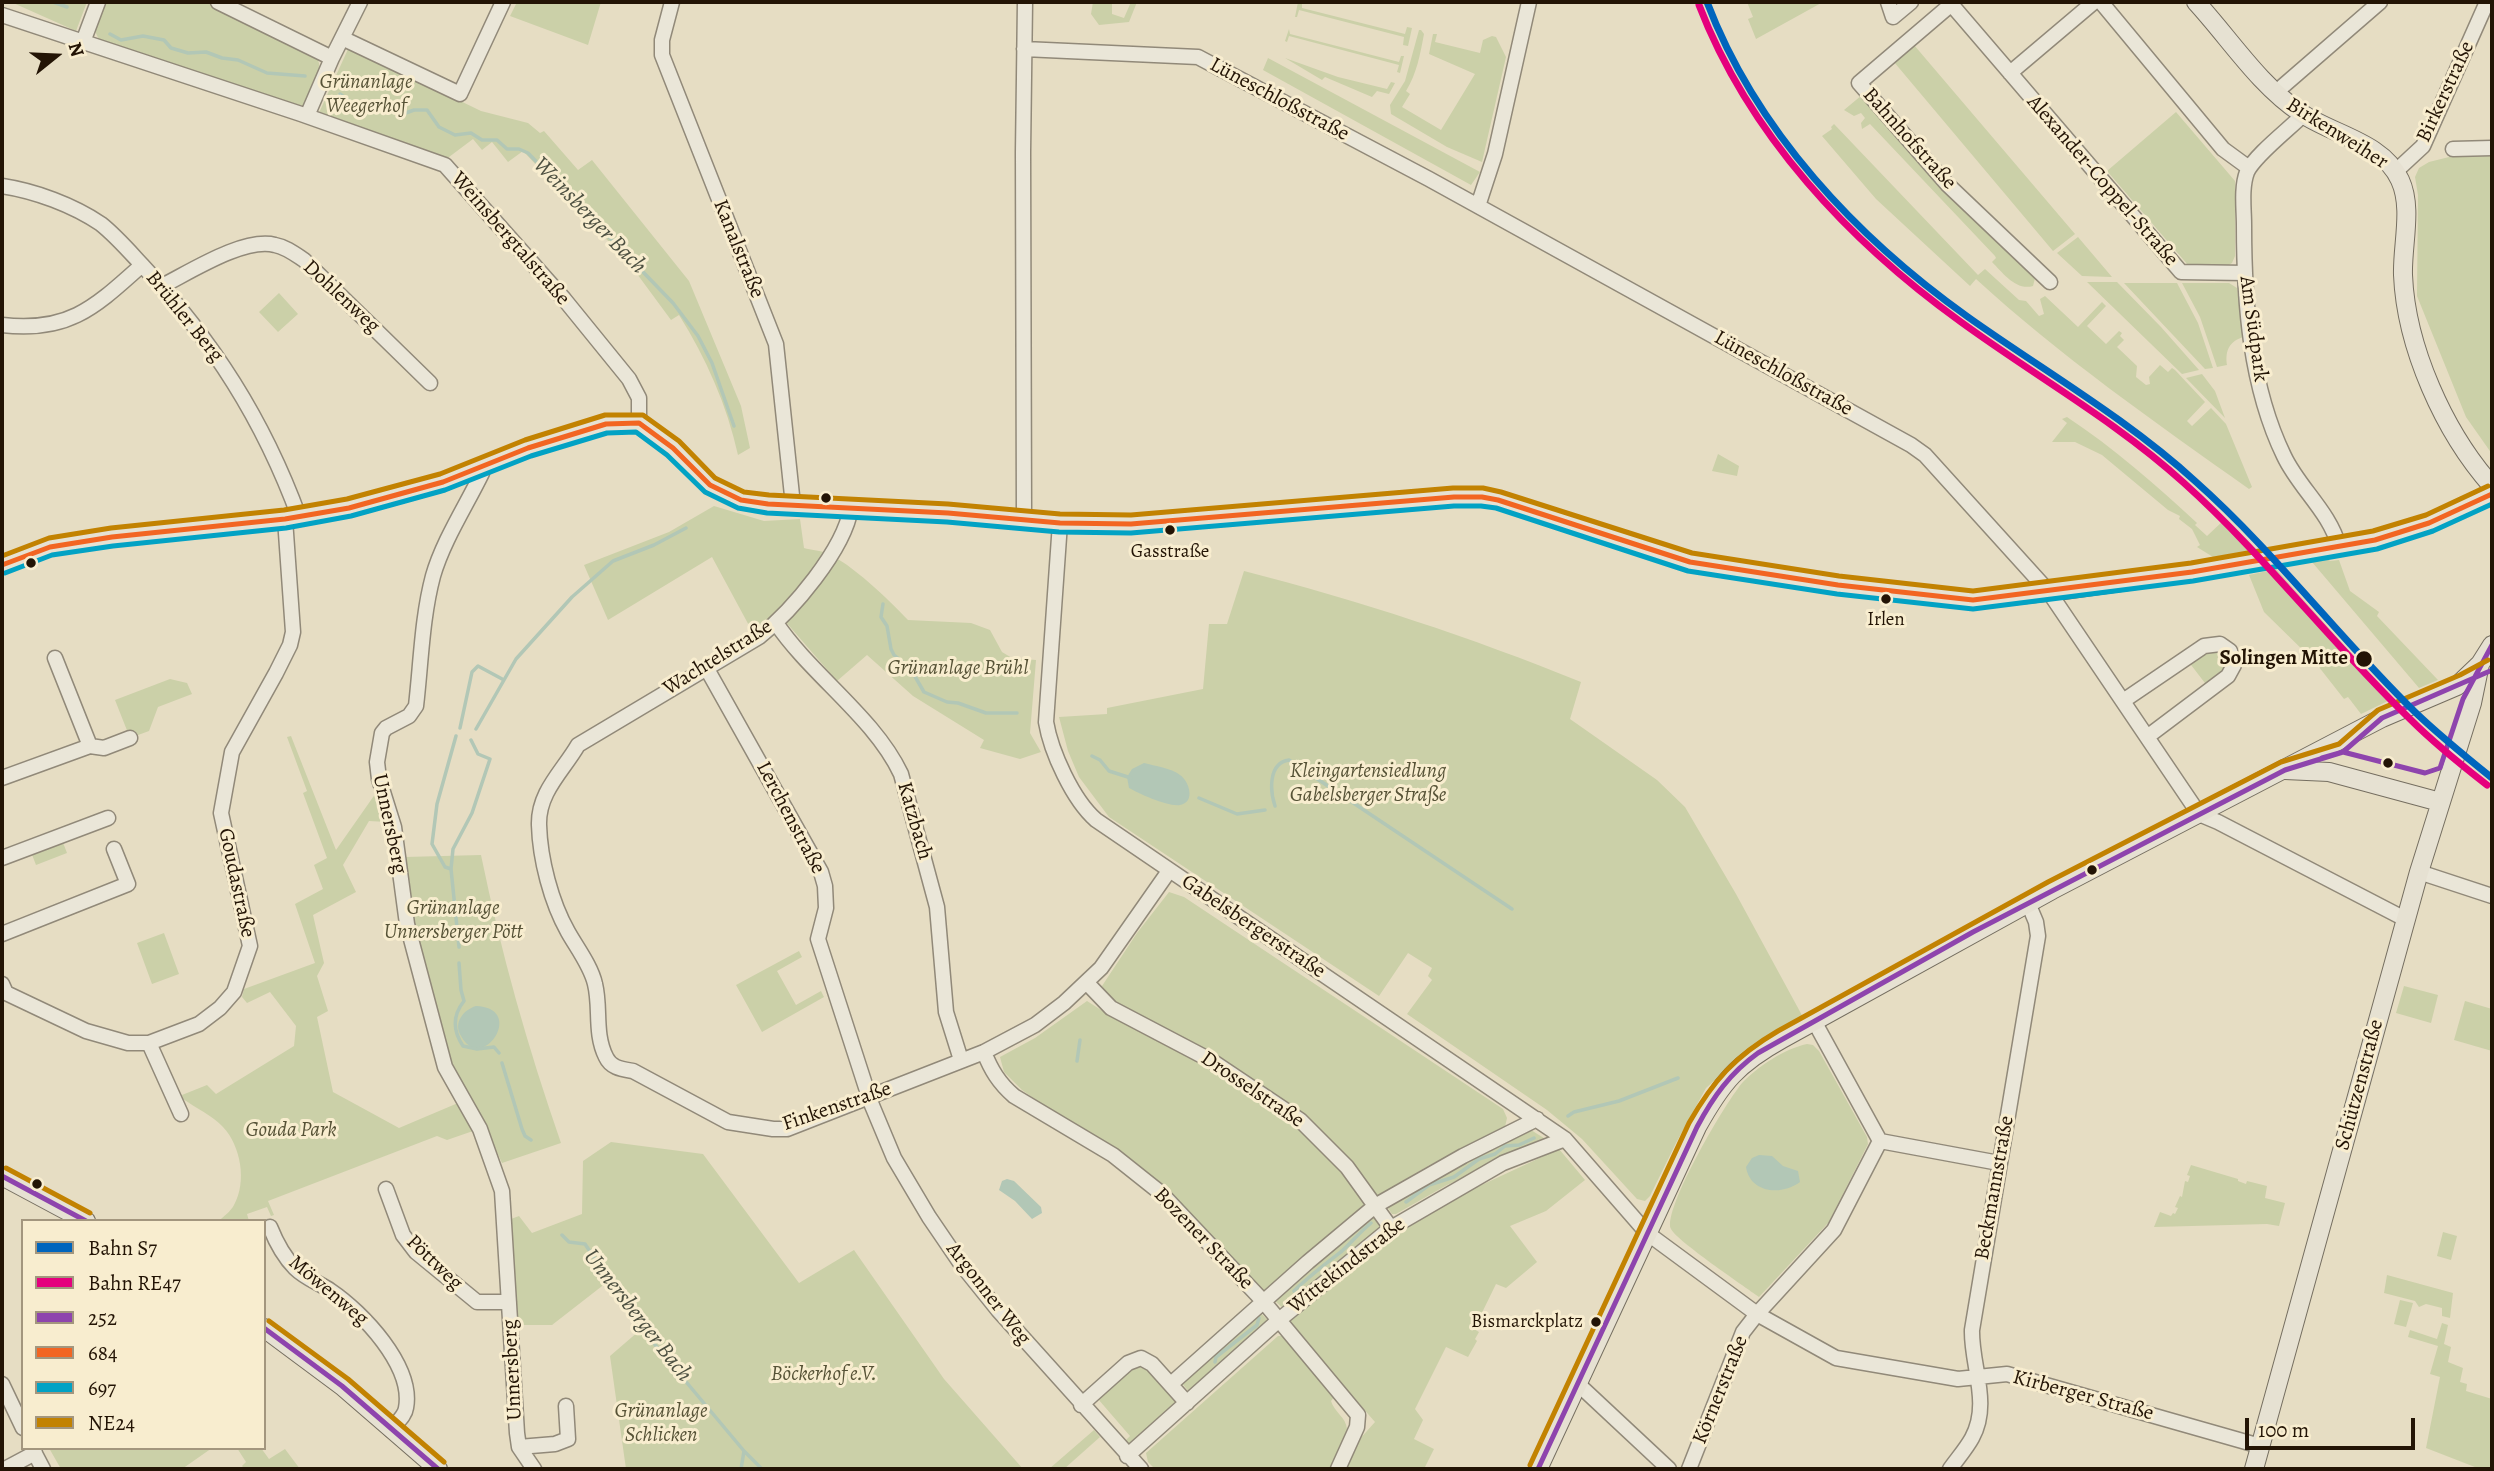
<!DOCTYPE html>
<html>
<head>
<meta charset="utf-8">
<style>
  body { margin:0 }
  #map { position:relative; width:2494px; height:1471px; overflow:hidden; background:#e6ddc3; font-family:Alegreya,serif }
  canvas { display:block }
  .frame { position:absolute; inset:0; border:4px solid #231405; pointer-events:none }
  .legend { position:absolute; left:21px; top:1219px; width:245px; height:231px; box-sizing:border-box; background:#f8edcf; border:2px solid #a3967e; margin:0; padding:9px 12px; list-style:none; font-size:21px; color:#231405 }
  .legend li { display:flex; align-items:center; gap:14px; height:35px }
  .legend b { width:35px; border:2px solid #a3967e }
  .north { position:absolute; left:21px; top:21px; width:70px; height:70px; -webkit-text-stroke:5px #f8edcf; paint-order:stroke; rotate:72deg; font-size:19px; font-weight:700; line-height:28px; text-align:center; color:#231405 }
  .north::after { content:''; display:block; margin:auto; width:24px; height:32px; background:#231405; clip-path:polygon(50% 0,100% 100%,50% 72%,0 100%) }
  .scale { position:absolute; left:2245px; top:1418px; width:170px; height:32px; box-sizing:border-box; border:4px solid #231405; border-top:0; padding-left:9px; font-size:21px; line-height:24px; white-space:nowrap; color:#231405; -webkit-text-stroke:5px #f8edcf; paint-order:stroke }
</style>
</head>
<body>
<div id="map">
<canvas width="2494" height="1471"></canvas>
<div class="frame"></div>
<ul class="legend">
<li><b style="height:9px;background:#0065bd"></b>Bahn S7</li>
<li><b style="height:9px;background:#e5007d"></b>Bahn RE47</li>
<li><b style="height:9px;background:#8e44ad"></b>252</li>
<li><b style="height:9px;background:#f26522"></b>684</li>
<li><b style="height:9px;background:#02a2c4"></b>697</li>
<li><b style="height:9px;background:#c28201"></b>NE24</li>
</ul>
<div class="north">N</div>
<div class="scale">100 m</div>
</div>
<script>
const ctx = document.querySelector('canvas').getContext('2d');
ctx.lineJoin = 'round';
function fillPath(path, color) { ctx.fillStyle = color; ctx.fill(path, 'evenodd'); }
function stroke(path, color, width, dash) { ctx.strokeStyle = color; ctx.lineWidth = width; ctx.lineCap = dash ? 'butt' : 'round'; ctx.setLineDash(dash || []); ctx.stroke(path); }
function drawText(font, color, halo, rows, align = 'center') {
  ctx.font = font + ' Alegreya,serif'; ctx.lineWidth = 6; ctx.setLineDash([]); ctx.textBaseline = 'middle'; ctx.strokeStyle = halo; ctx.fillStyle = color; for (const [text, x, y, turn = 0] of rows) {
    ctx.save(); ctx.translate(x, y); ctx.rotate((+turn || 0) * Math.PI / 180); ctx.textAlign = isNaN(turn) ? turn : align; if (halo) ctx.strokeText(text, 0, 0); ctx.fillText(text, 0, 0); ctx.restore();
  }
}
const green = new Path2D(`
  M11,2H87L76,31Z
  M103,2H205L316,57C326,68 311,92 306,105L301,108L100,42L95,31Z
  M517,2H601L588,45L510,16Z
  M1093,2H1112V14L1124,18L1131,2H1137L1129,22L1099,25L1091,14Z
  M1298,2L1302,3V8L1405,34L1407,27L1412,28L1408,46L1403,45L1404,37L1299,10L1297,17H1295Z
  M1747,2H1823L1756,39L1748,19L1753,17Z
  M1289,29L1290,34L1399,62L1401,56H1404L1400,73L1397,72L1399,65L1289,36L1287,42L1285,41Z
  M1419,30H1421L1424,34C1420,55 1417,73 1406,91L1410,94L1402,107L1441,130L1475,74L1429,54L1433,34H1437L1435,42L1480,53L1483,40L1492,36L1496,37L1506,57L1482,162L1447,147L1391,114L1390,105L1405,81Z
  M1914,45L2075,234L2053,251L1894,62Z
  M349,47L481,111L528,123L540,133L544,131L578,170L592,160L689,281L741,406L750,448L738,455C727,405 706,358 679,315L671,320L629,263L523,151L508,162L492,142L482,150L473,139L445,160L318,115Z
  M1268,58L1480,172L1471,185L1263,70Z
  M1285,58L1338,77L1387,89L1391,82L1395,83L1389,94L1377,91L1372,97L1325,77L1322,80Z
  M1862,95L1959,204L2033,274L2035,278L2033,286C2016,291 2003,273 1992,262L1996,258L1995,256L1870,124L1862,129L1861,123L1865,118L1861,113L1854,116L1844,110Z
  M2176,112L2235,181V256L2232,263L2227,266L2188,265L2107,171Z
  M1834,124L1978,275L1985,269L2019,300L2026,301L2039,316L2044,314L2040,299L2045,296L2078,327L2102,302L2106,306L2087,326L2106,344L2119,331L2122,333L2120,336L2124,340L2117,347L2137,366L2136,377L2146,385L2150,384L2149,377L2160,365L2168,372L2172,368L2175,370L2205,402L2187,421L2192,426L2211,408L2226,424L2252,487L2249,489C2156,423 2060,356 1976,279L1970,286L1876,199L1822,136L1832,129L1831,127Z
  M2492,156V454L2466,417L2417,296L2418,195L2415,177L2419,168L2429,162L2449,157Z
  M2078,237L2112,277L2082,276L2057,253Z
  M2087,282H2117L2161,327L2199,370L2182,374Z
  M2124,283H2177L2198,323L2213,368L2205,369Z
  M2182,283H2229L2237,288L2244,337C2229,341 2225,351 2227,365L2217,367L2200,317Z
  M279,293L298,314L278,332L259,312Z
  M2202,374L2215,391L2225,418L2186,378Z
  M2067,417C2114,448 2156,485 2197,523L2195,525L2207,536L2224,520L2258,551L2213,557L2197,547L2200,545L2192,529L2179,519L2180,516L2168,510L2102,455L2075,442H2052L2067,423L2062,419Z
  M1718,454L1739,466L1737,476L1712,471Z
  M714,506L764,521L800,519L804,548C811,550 819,550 826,553C850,562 890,601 908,620L971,623L990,630L1002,652L1012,658L1036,660L1030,733L1041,752L1020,759L980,748L984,740L913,696L867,655L837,681L778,613L752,631L712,557L608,620L584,565L669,532Z
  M2328,559L2330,561L2339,560L2350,591L2379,612L2377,616L2438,680L2419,688L2312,562Z
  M2276,569L2392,699L2361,714L2348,697L2344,699L2315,662L2264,612L2249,575Z
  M1244,571C1361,601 1470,637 1581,682L1570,719L1657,780L1685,807L1736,894L1804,1019L1740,1058L1706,1088L1676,1143L1650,1196L1645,1201L1637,1199L1582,1139L1547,1110L1407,1014L1432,980L1428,976L1432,968L1408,953L1379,996L1109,817L1079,777L1068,751L1059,717L1107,714V708L1203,689L1209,624H1227Z
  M2220,647L2231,665L2208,687L2188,661Z
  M170,679L187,683L192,694L158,707L149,731L130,738L115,700Z
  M291,736L336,850L378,790L387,822L369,821L343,865L356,892L313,915L324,963L317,976L328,1011L317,1017L333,1092L399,1128L458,1103L473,1131L447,1140L437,1136L268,1201L274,1215L271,1216L267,1207L247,1214L249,1221H219C224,1216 231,1211 234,1205C247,1182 241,1146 223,1127C213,1116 196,1108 183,1099L182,1095L207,1085L216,1094L294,1046L296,1026L270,992L247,1003L242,997L244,989L315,963L295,904L323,889L314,865L327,858L303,793L307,791L287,737Z
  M62,840L67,853L36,865L31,852Z
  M481,855C501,953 528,1048 561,1143L502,1163L477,1109L451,1066L412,924L405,857Z
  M1169,892L1184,897L1503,1109L1507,1118L1505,1127L1428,1166L1375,1197L1289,1105L1216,1057L1122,1010L1107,998L1102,986L1137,933Z
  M164,933L179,974L152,984L137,943Z
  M799,951L802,957L777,971L796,1005L821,991L824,997L762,1032L736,985Z
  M2404,986L2438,995L2431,1023L2396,1013Z
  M1087,1001L1112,1017L1224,1075L1288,1118L1329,1156L1366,1203L1263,1293L1213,1238L1050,1110L1022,1090L1004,1072L1000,1057L1035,1038Z
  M2465,1001L2492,1009V1051L2454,1040Z
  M1807,1044L1813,1045L1819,1051L1867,1137L1868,1144L1829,1222L1759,1297C1744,1286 1677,1241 1671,1229C1662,1210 1728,1098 1743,1082C1759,1066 1784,1049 1807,1044Z
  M1531,1130L1547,1140L1447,1185L1396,1214H1392L1388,1208L1391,1202L1484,1150Z
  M611,1142L703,1154L799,1283L854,1250L944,1379L1023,1469H626L610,1356L639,1331L606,1283L552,1325H516L511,1219L519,1216L532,1233L582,1214L583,1161Z
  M1559,1149L1585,1180L1546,1211L1510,1226L1537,1262L1506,1288L1496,1284L1474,1329L1479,1332L1475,1339L1477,1341L1468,1357L1446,1347L1415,1409L1423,1420L1414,1439L1434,1449L1424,1469H1346L1358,1441L1375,1422L1288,1322L1401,1231L1473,1189Z
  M2191,1165L2238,1179V1181L2246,1184L2247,1181L2267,1186L2265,1198L2285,1203L2279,1226L2267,1224L2154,1227L2160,1212L2171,1216L2173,1213L2175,1214L2178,1208L2175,1207L2180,1196L2182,1197L2185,1181L2188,1182L2190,1176L2187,1175Z
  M1369,1217H1373L1380,1226L1378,1230L1285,1310L1274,1300Z
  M2443,1232L2457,1236L2451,1260L2437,1256Z
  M2387,1275L2453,1293L2450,1318L2442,1316V1308L2426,1304L2419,1307L2415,1301L2384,1293Z
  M2400,1300L2413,1303L2406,1327L2394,1324Z
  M1259,1311L1270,1323L1190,1393L1180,1381Z
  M2442,1323L2448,1325L2444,1344L2451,1347L2448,1362L2463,1368L2460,1382L2467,1384L2466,1391L2492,1399V1469H2480L2426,1448L2440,1377L2430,1374L2438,1346L2408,1337L2410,1330L2437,1339Z
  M1278,1336H1284L1335,1396L1331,1401C1334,1412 1346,1417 1347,1429L1331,1469H1155L1148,1462L1146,1453Z
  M1144,1363L1177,1400L1176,1404L1129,1444L1124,1442L1130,1436L1098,1399L1134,1365Z
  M1094,1430L1100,1437L1064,1469H1049Z
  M49,1448H212L182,1469H61Z
  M237,1448H261L269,1459L285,1449L300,1469H245L242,1466L246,1462Z`);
const water = new Path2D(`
  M1144,763C1155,766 1171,768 1180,775C1189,781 1196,802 1180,805C1168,807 1140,794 1129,788L1127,777L1132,769Z
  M476,1006C527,1008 482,1075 461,1036C453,1023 463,1010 476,1006Z
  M1759,1155L1772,1156L1783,1166L1798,1171L1800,1182C1781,1196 1750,1193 1746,1167L1752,1158Z
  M1007,1179L1014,1181L1041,1207L1042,1213L1032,1219L1015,1201L999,1190L1002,1181Z`);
const stream = new Path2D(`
  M53,2L67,7
  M110,34L121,40L143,36L164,40L171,48L188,53L206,52L222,58L238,60L267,73L305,76
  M340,94L360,109C387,104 379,90 403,114L414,110H427L439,127L455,135L471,133L482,140H497L507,149H519L528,153L673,303L698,336L712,363L734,426
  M883,604L881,617L887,626L891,649L894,655L910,668L924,692L947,702L958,703L986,713H1017
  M460,728L472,672L478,666L504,680
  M476,729L516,659L572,597L613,561L654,545L686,528
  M1092,756L1100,760L1109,771L1131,778
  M1199,798L1237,814L1265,810
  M1275,806C1270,791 1268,763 1289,760L1512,909
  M451,869L445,867L432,844L437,804L456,736
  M459,947L451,869L453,849L472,813L490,759L478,754L471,740
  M459,963L461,990L464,1001C452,1016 453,1031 463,1046L477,1049L494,1047L499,1053
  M1077,1061L1080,1040
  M502,1063L522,1129L525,1136L531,1140
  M1568,1116L1574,1112L1619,1101L1678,1078
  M1406,1202L1429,1185L1454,1177L1479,1159L1495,1154L1505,1146L1519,1145L1534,1138
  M562,1235L569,1242L585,1244L641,1328L744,1451L762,1469
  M1294,1291C1309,1276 1325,1264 1342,1251C1351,1243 1360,1232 1371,1223
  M1215,1362L1216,1357L1257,1325L1259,1318
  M741,1469L744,1451`);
const minor = new Path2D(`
  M218,2L332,58
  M672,2L662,40V55L776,344L793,505
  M1888,2L1893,17L1911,2
  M1954,2L1859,83L1947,184L2050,282
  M2101,2L2223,149L2249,168
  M1951,4L2181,272L2245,273
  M2,15L301,114L445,165L564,299L629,379L639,398V423
  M342,38L460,94L503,2
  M83,42L98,2
  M1024,49L1198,57L1429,179L1911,445L1925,455L2049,592L2199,814L2218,822L2405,919
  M2010,73L2094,2
  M2275,93L2380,2
  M2303,115C2289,129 2254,156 2247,172C2241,188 2244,209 2244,225C2244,302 2250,386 2284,456C2299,488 2330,512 2339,547
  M307,116L332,58L360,2
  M2453,149L2492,148
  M2396,171L2423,146L2487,2
  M2,186C35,191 73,205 101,224C116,236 129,251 142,265C213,341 263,419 299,517
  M1478,206L1495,154L1529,2
  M162,286C190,272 244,237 275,245C286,247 295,254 304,260L430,383
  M2,325C69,333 95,307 142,265
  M484,464L482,473C466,506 443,541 433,576C422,617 421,663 416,706L409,716L386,728L382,733L377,762L379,779L394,827L407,924L445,1067L480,1129L502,1191L517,1433L519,1447L534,1469
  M851,508C844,550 792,611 759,637L578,745C563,771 538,792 539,825C540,859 551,902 568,932C577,948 591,966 595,984C601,1008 594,1033 606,1057C611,1068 622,1069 633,1071L728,1122L773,1129H787L984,1052L1035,1025L1064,1003L1101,968L1169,871
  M1024,520L1023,152L1025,2
  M1060,523L1046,722C1051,752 1073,800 1096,820L1565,1139L1647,1233L1757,1314L1836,1358L1958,1379L2007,1374L2260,1446
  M776,623C811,675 874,717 901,774L937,907L946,1012L961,1060
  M55,658L90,746
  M707,669L821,872L825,886L826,908L818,939L871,1103L894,1158L929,1217L961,1264L998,1310L1141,1469
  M2123,701L2204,646L2220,644L2230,651L2234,665L2228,676L2147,737
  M2,778L90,746L104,748L130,738
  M2,858L108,818
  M2419,872L2492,896
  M2,934L128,884L114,849
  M1087,983L1111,1008L1212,1061L1300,1120L1347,1167L1391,1228
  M2,984L6,993L86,1031L128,1043H149L199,1024L220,1008L234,992L250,946L221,813L232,752L276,673L290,645L293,632L285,519
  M149,1043L181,1114
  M984,1052C991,1070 999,1083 1014,1096L1113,1155L1162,1194L1263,1301L1358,1415L1357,1427L1338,1469
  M1880,1141L1999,1163
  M386,1189L403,1235L416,1252L477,1302H509
  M270,1227C276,1242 283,1256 295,1268C305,1278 319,1283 331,1291C362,1312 414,1366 406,1408C405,1416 396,1423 391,1430
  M2,1384L23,1428
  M1171,1384L1308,1262L1375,1206L1463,1156L1537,1119
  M1578,1384L1669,1469
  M1081,1405L1128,1363L1141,1358L1152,1364L1187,1403
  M519,1447L555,1444L568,1439L566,1406
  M32,1448L43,1469
  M1127,1456L1279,1320L1391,1228L1503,1163L1565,1139
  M5,1469L35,1453
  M1689,1469L1743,1332L1757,1314L1834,1230L1880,1141L1814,1021
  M1950,1469C1957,1459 1966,1449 1972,1438C1991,1404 1971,1365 1972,1330L2038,936L2036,922L2028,903`);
const major = new Path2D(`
  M2196,2C2230,39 2259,85 2301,113C2333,135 2383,142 2400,180C2413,208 2402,245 2403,275C2406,347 2444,432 2492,486
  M2,565L50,547L112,537L285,519L349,508L443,482L528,448L606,424L639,423L673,448L710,485L741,500L768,504L948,513L1060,523L1131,524L1454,497H1482L1498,500L1690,562L1838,585L1973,600L2064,590L2192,572L2375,540L2429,523L2492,494
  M2285,770L2329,772L2440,802
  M2,1176L86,1221
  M264,1328L342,1386L438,1469
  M1538,1469L1697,1127C1722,1082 1737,1064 1782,1039L2052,890L2382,718L2457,686L2480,664
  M2254,1469L2419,872L2472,703L2480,664L2492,645`);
const bus1 = new Path2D(`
  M2322,758L2343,752L2382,718L2490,671
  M2,1176L86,1221
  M264,1328L342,1386L438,1469
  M1538,1469L1697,1127C1713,1097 1730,1073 1758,1053L1973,932L2285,770L2343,752L2425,773L2440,768L2463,699L2492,645`);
const bus2 = new Path2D(`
  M2,565L50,547L112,537L285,519L349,508L443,482L528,448L606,424L639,423L673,448L710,485L741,500L768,504L948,513L1060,523L1131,524L1454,497H1482L1498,500L1690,562L1838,585L1973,600L2192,572L2375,540L2429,523L2492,494`);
const bus3 = new Path2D(`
  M5,573L52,555L113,546L286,528L351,516L445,490L531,456L607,433L636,432L667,455L705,492L738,508L767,513L947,522L1059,532L1131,533L1454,506H1481L1496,508L1688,571L1837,594L1973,609L2193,581L2377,549L2433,531L2492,504`);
const bus4 = new Path2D(`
  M2,556L49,538L111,528L284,510L347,499L440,474L525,440L605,415H643L679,441L715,478L744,492L769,495L948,504L1060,514L1131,515L1453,488H1483L1501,492L1692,553L1839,576L1973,591L2191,563L2373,531L2426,515L2488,486
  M6,1168L90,1213
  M269,1321L348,1379L444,1462
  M1530,1465L1689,1123C1713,1081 1735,1056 1778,1031L2048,882L2281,762L2339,744L2378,710L2460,675L2488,660`);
const rail1 = new Path2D(`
  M1707,2C1756,131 1857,238 1968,317C2044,371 2126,418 2195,481C2275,552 2339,638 2415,712C2440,736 2466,757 2492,778`);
const rail2 = new Path2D(`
  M1699,5C1749,135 1850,242 1961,322C2035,376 2116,421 2184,483C2265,556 2331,643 2410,719C2434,743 2460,764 2487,785`);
const markers = [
  [826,498,6,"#231405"],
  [1170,530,6,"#231405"],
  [31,563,6,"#231405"],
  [1886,599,6,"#231405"],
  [2364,659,9,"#231405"],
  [2388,763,6,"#231405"],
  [2092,870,6,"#231405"],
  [37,1184,6,"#231405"],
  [1596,1322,6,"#231405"]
];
const busNames = [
  ["Gasstraße",1170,552],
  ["Irlen",1886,620],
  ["Bismarckplatz",1583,1322,"right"]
];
const parkNames = [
  ["Grünanlage",366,83],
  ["Weegerhof",366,107],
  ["Grünanlage Brühl",958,669],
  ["Kleingartensiedlung",1368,772],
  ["Gabelsberger Straße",1368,796],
  ["Grünanlage",453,909],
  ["Unnersberger Pött",453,933],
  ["Gouda Park",291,1131],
  ["Böckerhof e.V.",824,1375],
  ["Grünanlage",661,1412],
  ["Schlicken",661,1436]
];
const streetNames = [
  ["Birkerstraße",2446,92,-65],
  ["Lüneschloßstraße",1279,100,28],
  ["Birkenweiher",2337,134,32],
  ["Bahnhofstraße",1909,139,48],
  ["Alexander-Coppel-Straße",2102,181,49],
  ["Weinsbergtalstraße",510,239,49],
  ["Kanalstraße",738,249,68],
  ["Dohlenweg",341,297,43],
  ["Brühler Berg",184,317,51],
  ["Am Südpark",2253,329,82],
  ["Lüneschloßstraße",1783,374,29],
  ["Wachtelstraße",718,658,-32],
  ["Lerchenstraße",790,818,62],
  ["Katzbach",914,821,74],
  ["Unnersberg",389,824,78],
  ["Goudastraße",236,883,78],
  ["Gabelsbergerstraße",1253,927,34],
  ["Schützenstraße",2360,1085,-75],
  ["Drosselstraße",1252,1090,34],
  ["Finkenstraße",837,1107,-19],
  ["Beckmannstraße",1995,1188,-80],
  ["Bozener Straße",1203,1239,46],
  ["Pöttweg",434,1263,44],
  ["Wittekindstraße",1347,1266,-38],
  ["Möwenweg",328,1291,40],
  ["Argonner Weg",988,1294,52],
  ["Unnersberg",513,1370,-93],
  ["Körnerstraße",1721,1390,-68],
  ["Kirberger Straße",2083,1396,15]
];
const stopNames = [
  ["Solingen Mitte",2348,659]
];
const waterNames = [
  ["Weinsberger Bach",589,216,46],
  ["Unnersberger Bach",637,1316,52]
];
fillPath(green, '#cbd0a8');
fillPath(water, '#b2c7b6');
stroke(stream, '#b2c7b6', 3.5);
stroke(minor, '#918979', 17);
stroke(major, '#756e60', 20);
stroke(minor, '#eae6d8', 14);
stroke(major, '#e6e1d2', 18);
stroke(bus1, '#8e44ad', 5);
stroke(bus2, '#f26522', 5);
stroke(bus3, '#02a2c4', 5);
stroke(bus4, '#c28201', 5);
stroke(rail1, '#0065bd', 7);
stroke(rail2, '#e5007d', 7);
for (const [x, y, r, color] of markers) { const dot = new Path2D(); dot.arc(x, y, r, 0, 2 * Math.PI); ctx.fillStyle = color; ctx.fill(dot); stroke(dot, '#f8edcf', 2.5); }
drawText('19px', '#231405', '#f8edcf', busNames);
drawText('italic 21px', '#565236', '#f8edcf', parkNames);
drawText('21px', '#231405', '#f8edcf', streetNames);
drawText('bold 21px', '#231405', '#f8edcf', stopNames, 'right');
drawText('italic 23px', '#4d5041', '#f8edcf', waterNames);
</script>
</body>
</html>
